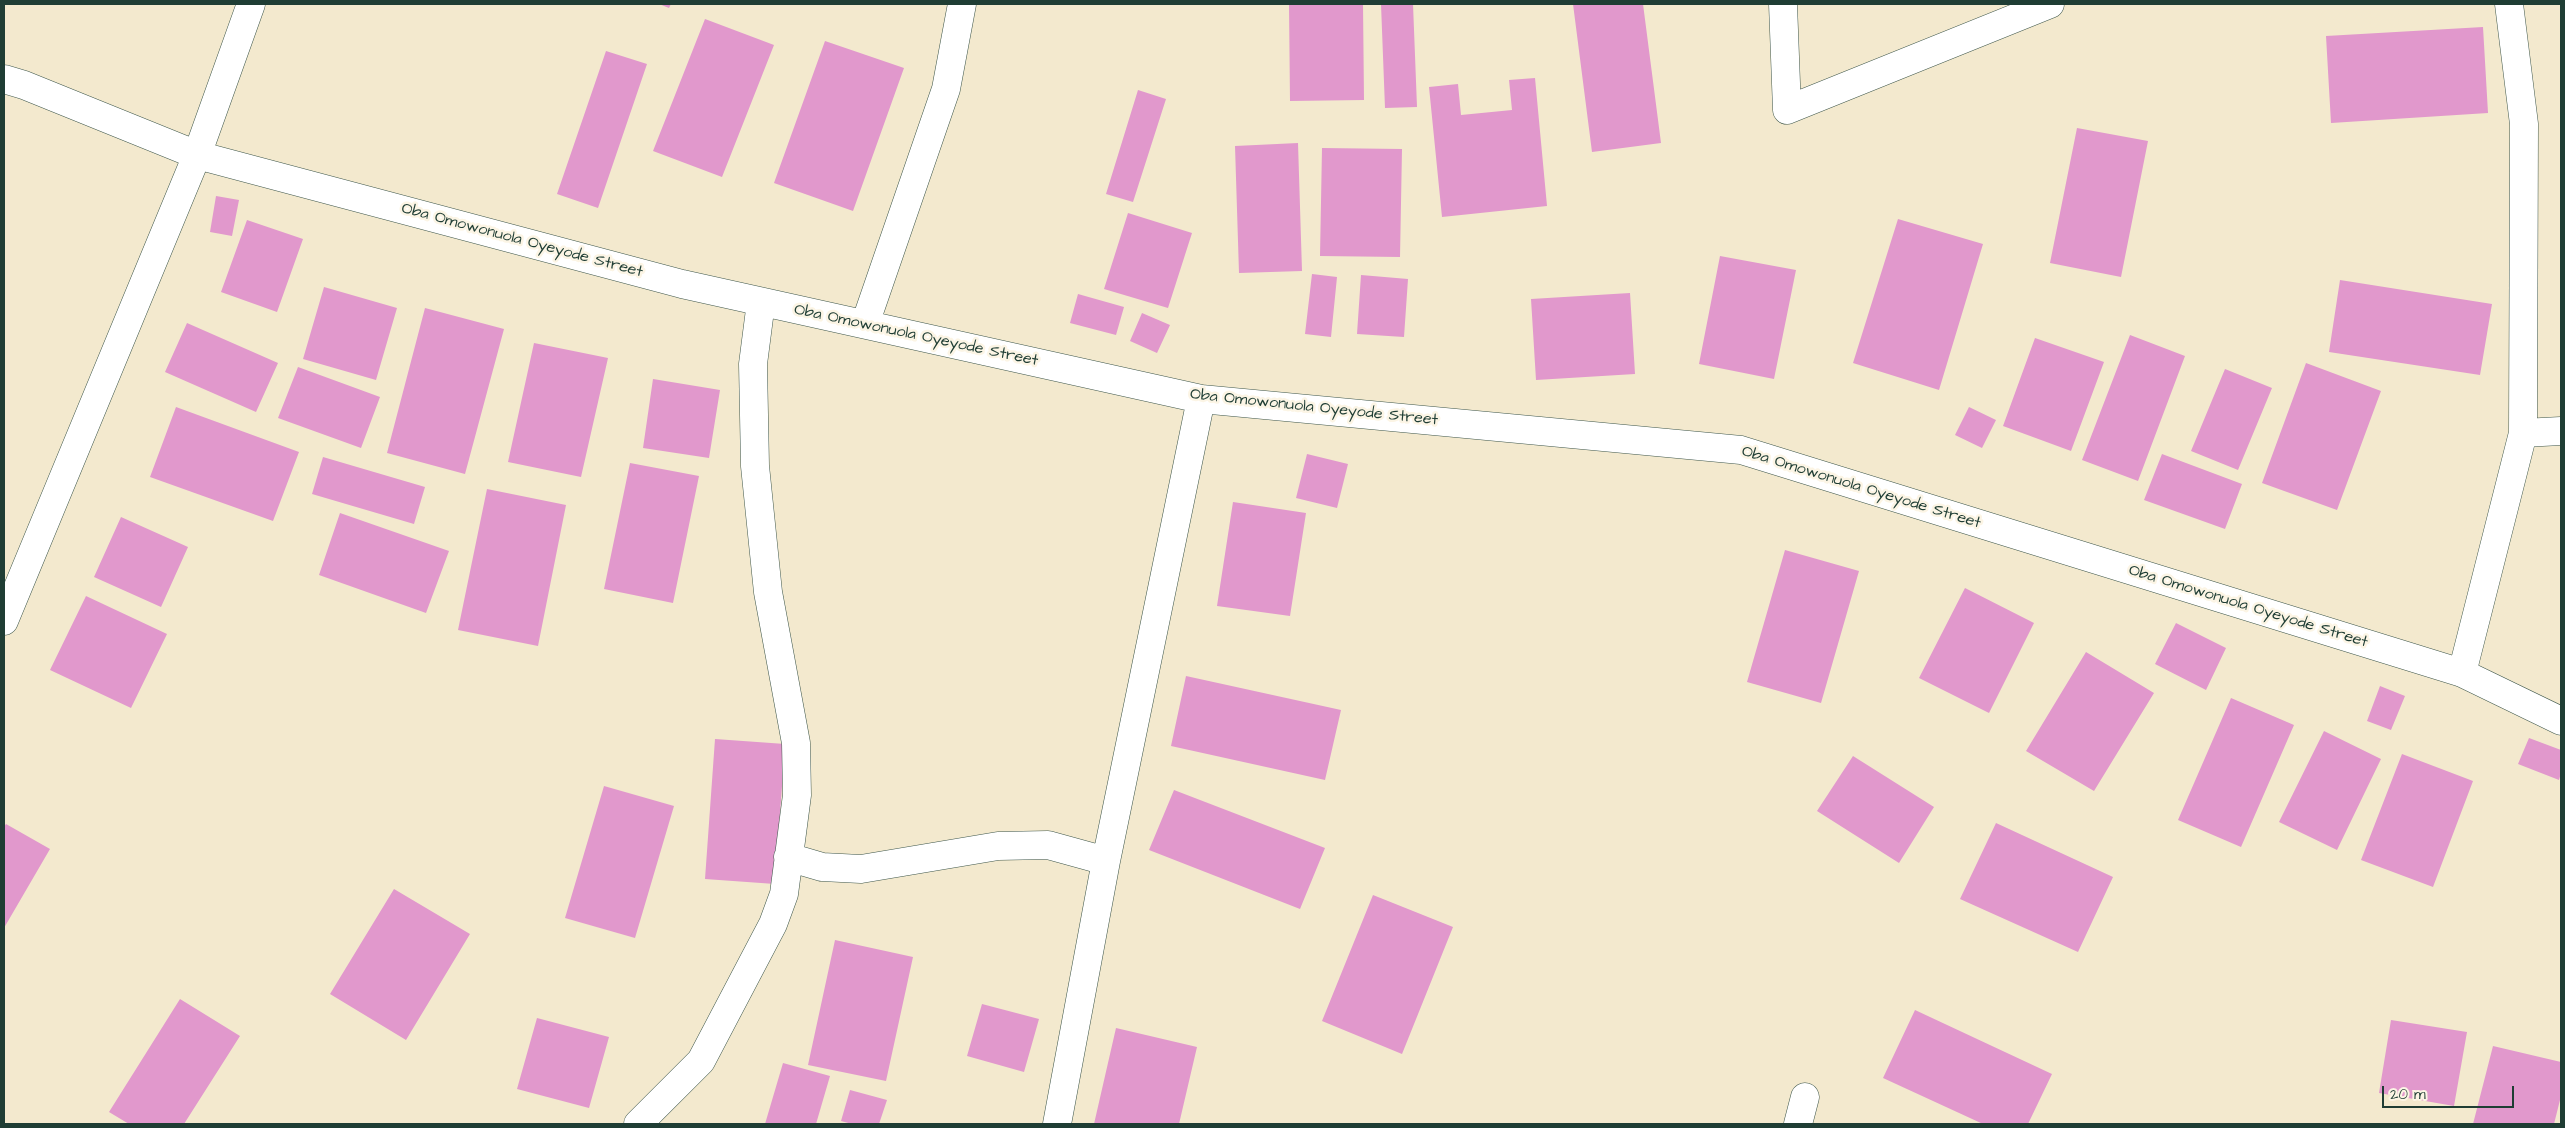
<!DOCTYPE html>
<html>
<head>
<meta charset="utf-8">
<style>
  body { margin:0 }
  #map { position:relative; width:2565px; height:1128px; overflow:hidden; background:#f3e9ce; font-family:"Architects Daughter",sans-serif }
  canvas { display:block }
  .frame { position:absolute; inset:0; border:5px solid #1f3d34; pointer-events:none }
  .scale { position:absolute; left:2382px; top:1086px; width:132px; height:22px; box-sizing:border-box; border:2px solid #1f3d34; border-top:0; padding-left:6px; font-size:15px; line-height:18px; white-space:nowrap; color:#1f3d34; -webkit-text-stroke:4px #fcf5e5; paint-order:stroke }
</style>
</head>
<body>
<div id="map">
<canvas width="2565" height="1128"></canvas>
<div class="frame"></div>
<div class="scale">20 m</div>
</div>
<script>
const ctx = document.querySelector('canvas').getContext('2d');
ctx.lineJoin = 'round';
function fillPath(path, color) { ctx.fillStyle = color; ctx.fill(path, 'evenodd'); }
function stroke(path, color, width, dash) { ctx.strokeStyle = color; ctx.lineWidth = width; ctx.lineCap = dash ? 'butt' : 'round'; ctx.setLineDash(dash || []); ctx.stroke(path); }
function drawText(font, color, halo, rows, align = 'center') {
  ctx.font = font + ' "Architects Daughter",sans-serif'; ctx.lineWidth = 5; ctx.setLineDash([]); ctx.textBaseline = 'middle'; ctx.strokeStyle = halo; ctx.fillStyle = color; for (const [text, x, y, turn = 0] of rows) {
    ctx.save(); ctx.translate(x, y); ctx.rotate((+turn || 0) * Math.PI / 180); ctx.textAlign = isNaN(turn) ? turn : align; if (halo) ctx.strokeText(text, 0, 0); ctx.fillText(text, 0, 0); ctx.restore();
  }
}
const building = new Path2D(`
  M659,4H671L669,8Z
  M1289,4H1363L1364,100L1290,101Z
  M1381,4H1413L1417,107L1385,108Z
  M1573,4H1643L1661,143L1592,152Z
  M705,19L774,45L722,177L653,151Z
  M2483,27L2488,113L2331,123L2326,36Z
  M825,41L904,68L853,211L774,183Z
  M606,51L647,64L598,208L557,194Z
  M1535,78L1547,206L1442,217L1429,87L1458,84L1461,115L1512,110L1509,80Z
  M1138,90L1166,99L1133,202L1106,194Z
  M2077,128L2148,141L2121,277L2050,263Z
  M1298,143L1302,271L1239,273L1235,146Z
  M1322,148L1402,149L1400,257L1320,256Z
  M216,196L239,200L232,236L210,232Z
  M1128,213L1192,233L1168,308L1104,289Z
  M1898,219L1983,244L1939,390L1853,363Z
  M247,220L303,239L277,312L221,292Z
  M1720,256L1796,270L1774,379L1699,364Z
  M1312,274L1337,277L1331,337L1305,334Z
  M1361,275L1408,279L1404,337L1357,334Z
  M2340,280L2492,304L2480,375L2329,352Z
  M324,287L397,308L376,380L303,359Z
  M1630,293L1635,374L1536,380L1531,299Z
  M1078,294L1124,307L1116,335L1070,323Z
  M425,308L504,329L465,474L387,453Z
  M1142,313L1170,325L1157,353L1130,341Z
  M187,323L278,363L256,412L165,372Z
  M2130,335L2185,356L2138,481L2082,460Z
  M2035,338L2104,362L2071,451L2003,426Z
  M534,343L608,358L581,477L508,462Z
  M2306,363L2381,391L2337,510L2262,483Z
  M298,367L380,397L361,448L278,418Z
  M2225,369L2272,388L2238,470L2191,451Z
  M653,379L720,390L709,458L643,448Z
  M176,407L299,452L273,521L150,477Z
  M1969,407L1996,420L1982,448L1955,435Z
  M1307,454L1348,464L1337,508L1296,498Z
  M2162,454L2242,484L2225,529L2144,500Z
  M323,457L425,487L414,524L312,494Z
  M630,463L699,476L673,603L604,589Z
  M487,489L566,505L538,646L458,630Z
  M1233,502L1306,513L1290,616L1217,606Z
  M340,513L449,551L426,613L319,575Z
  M121,517L188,547L161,607L94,577Z
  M1785,550L1859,571L1821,703L1747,682Z
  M1965,588L2034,623L1989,713L1919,678Z
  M86,596L167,634L131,708L50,670Z
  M2176,623L2226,648L2206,690L2155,664Z
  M2086,652L2154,693L2094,791L2026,751Z
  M1186,676L1341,710L1325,780L1171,746Z
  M2380,686L2405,696L2391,730L2367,721Z
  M2231,698L2294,725L2241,847L2178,820Z
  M2324,731L2381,759L2337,850L2279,822Z
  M2529,738L2561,750V773L2559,780L2518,764Z
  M715,739L785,744L775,884L705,879Z
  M2402,754L2473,781L2433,887L2361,860Z
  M1853,756L1934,807L1899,863L1817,811Z
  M604,786L674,806L635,938L565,918Z
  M1174,790L1325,848L1300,909L1149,850Z
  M1996,823L2113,877L2078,952L1960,899Z
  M6,824L50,849L4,928V827Z
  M394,889L470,934L406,1040L330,994Z
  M1373,895L1453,927L1402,1054L1322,1021Z
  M835,940L913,957L886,1081L808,1065Z
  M180,999L240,1036L184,1124H129L109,1112Z
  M982,1004L1039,1019L1024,1072L967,1056Z
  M1915,1010L2052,1074L2028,1124H1983L1883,1078Z
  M537,1018L609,1037L589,1108L517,1089Z
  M2391,1020L2467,1032L2454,1106L2379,1093Z
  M1116,1028L1197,1047L1179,1124H1094Z
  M2493,1046L2561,1062V1096L2554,1124H2473Z
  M783,1063L830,1076L816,1124H765Z
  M850,1090L887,1100L879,1124H852L841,1121Z`);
const minor = new Path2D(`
  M1783,4L1787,110L2050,4
  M4,79L24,85L197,155L682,284L1201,399L1741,450L2462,673L2561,721
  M865,324L946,89L962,4
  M2523,433L2561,431
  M4,621L197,155L251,4
  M2462,673L2523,433L2524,124L2509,4
  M788,857L822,867L861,869L998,846L1048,845L1106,861
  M638,1124L701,1061L773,924L784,894L797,795L796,743L768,592L755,466L753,364L761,302
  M1057,1124L1106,861L1201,399
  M1798,1124L1805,1097`);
const streetNames = [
  ["Oba Omowonuola Oyeyode Street",522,241,15],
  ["Oba Omowonuola Oyeyode Street",916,336,12],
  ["Oba Omowonuola Oyeyode Street",1314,408,6],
  ["Oba Omowonuola Oyeyode Street",1861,488,17],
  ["Oba Omowonuola Oyeyode Street",2248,607,17]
];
fillPath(building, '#e198cc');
stroke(minor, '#3f574b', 29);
stroke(minor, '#fff', 28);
drawText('16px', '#1f3d34', '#fcf5e5', streetNames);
</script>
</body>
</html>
